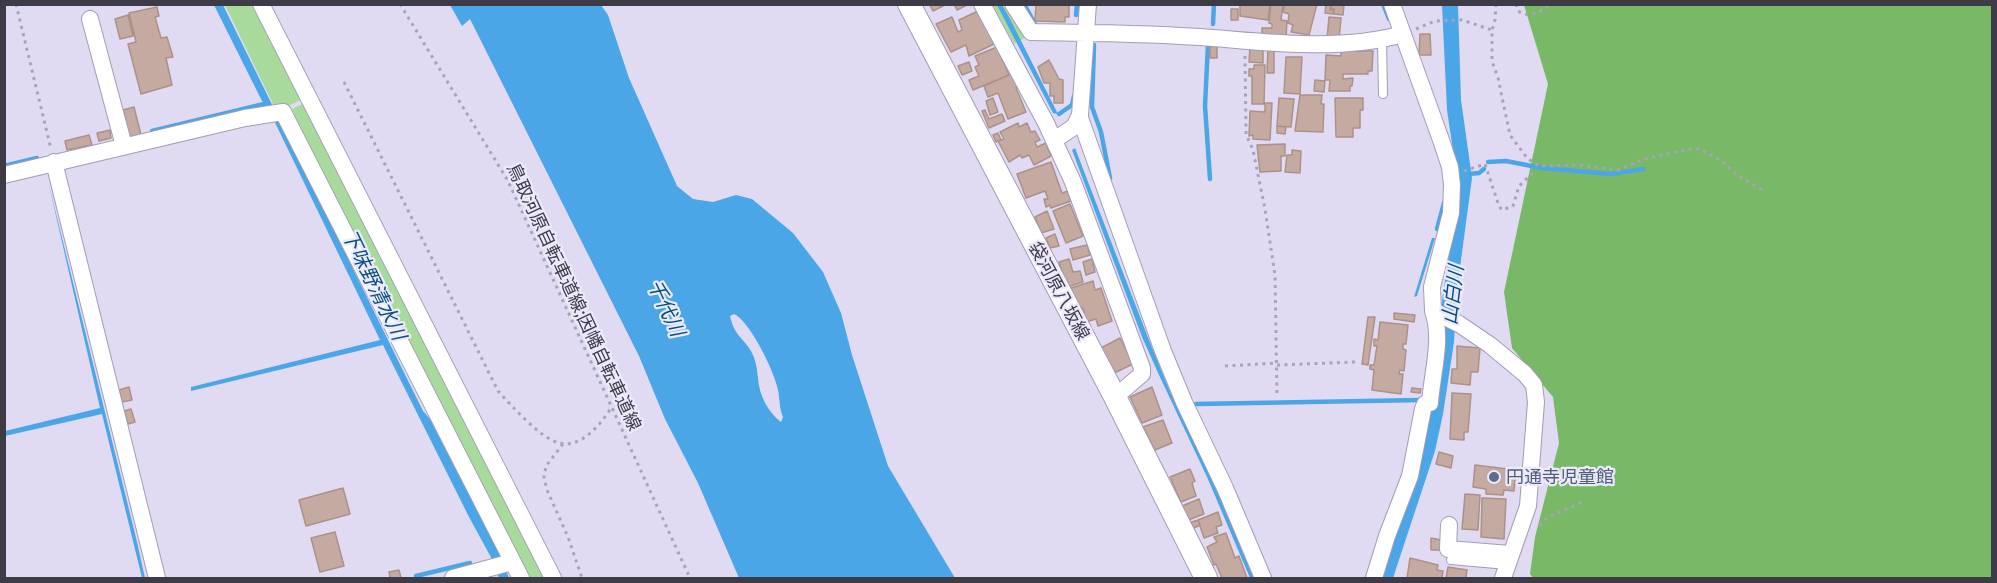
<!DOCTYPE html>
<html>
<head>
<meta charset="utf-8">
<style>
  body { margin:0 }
  #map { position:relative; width:1997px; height:583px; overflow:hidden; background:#e0dbf3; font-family:Commissioner,sans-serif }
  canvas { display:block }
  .frame { position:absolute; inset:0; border:6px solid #3d3b45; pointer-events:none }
</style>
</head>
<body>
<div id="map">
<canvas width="1997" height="583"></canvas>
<div class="frame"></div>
</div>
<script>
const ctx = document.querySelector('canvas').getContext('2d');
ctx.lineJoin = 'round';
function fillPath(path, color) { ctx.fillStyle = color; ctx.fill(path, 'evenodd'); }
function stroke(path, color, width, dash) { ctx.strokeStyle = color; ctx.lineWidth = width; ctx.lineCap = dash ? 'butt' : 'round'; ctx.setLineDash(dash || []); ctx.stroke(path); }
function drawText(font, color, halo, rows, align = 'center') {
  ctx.font = font + ' Commissioner,"Noto Sans JP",sans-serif'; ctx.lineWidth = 4.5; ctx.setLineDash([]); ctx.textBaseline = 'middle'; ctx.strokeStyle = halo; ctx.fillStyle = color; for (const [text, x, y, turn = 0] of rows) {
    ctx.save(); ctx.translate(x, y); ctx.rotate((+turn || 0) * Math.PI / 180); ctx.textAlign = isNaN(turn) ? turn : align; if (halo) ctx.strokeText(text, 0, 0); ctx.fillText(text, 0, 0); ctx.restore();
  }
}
const green = new Path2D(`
  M225,5H257L305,98L290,105L273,104Z
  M993,5H1008L1028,36L1014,44Z
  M307,102L546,578H526L299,125L292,109Z`);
const forest = new Path2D(`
  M1524,5H1992V578H1533L1530,574L1535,537L1559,443L1553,397L1512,348L1504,292L1548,84Z`);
const water = new Path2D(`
  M214,5H223L423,411L430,419L502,559L509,578H499L493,561L469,517L383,345L191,391V387L380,340L267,106L262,101Z
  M450,5H601L608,15L629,78L677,186L693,199L713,202L736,195L752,199L793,233L823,272L841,313L852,355L888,466L955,578H739L698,483L665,419L639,356L470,19L462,26ZM734,314C750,321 775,373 778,390C780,400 779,408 783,417L781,422C768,412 759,395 758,378C757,369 756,360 751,351C742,336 735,337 730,316Z
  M997,5H1002L1009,17L1058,114L1053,113Z
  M1442,5H1458L1461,100L1472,178L1457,290L1454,342L1443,414L1435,451L1393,578H1377L1391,535L1439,322L1455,213L1454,157L1447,110Z
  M1075,148L1149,340L1169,389L1221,498L1254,578H1250L1207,477L1159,375L1142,337L1072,150Z
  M48,181L137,542L145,578H142L102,414L5,436V431L100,408Z
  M1432,238H1435L1417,296L1414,297Z`);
const stream = new Path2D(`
  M1024,4L1035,24
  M1383,4L1389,19
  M1076,15L1077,4
  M1213,24L1214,4
  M1208,44L1205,106L1210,179
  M1094,45L1092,107L1101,132L1110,178
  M1059,114L1072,105L1074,96
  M152,131L268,103
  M1488,162L1506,161L1542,168L1610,174L1643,169
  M4,166L37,158
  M1468,174L1479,173L1484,169
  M1437,229L1444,203
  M1196,404L1421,400
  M416,576L470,563`);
const building = new Path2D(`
  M929,4H943V6L933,11Z
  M954,4H969L957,10Z
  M1036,4L1069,5V17H1065V22L1035,21Z
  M1270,4L1268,20L1240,16V4Z
  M1271,4H1283L1281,20L1287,21L1286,38L1262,37V28H1272V24L1269,23Z
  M1285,4H1317L1309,35L1291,32L1293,25L1288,23L1289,14L1283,12Z
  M1326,4H1331L1330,10H1334L1333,14L1325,13Z
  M1332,4L1344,6L1343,15L1334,14V9H1331Z
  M157,7L159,16L155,17L161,38L167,37L173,57L166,58L172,85L141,94L128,44L136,42L129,13Z
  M1231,9H1238V20H1231Z
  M978,11L994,44L969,56L966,45L951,52L936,24L952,17L958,32L962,30L959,20Z
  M128,15L133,36L120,39L115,19Z
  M1329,17L1341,18L1339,40L1327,39Z
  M1420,34H1430L1431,55H1419Z
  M1210,46H1217V58H1210Z
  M1268,46H1274V73H1267Z
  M997,47L1009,75L973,90L969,80L979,76L975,67L979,65L975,56Z
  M1250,47L1263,48V63L1249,62Z
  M1341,47L1354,51H1373L1372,71H1368V74H1343V79L1353,78L1352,86H1350V91H1329L1330,80H1325L1326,55L1341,56Z
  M1286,57H1302L1300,94L1284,93Z
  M1049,60L1059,79L1063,80V103H1054V96H1050V83H1044L1038,67Z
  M969,62L972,71L962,75L958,66Z
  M1254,65H1265L1264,104H1252V76H1249V69H1254Z
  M1013,73L1019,87L1016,88L1026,112L1008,119L998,93L988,97L984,86Z
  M1315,80L1325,81L1324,92L1314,91Z
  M1300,95H1322L1321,104H1324L1323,132L1295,131Z
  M993,98L998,112L990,115L986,101Z
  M1279,98L1294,99L1291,127L1277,126Z
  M1335,98H1363V110H1360V128H1353V137H1336Z
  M1265,103H1272L1270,140L1253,139V135L1249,136L1250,111L1265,112Z
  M134,107L141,135L129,138L123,110Z
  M985,110L989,119L1002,114L1005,121L989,128L982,111Z
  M1018,123L1019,127L1027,123L1031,132L1035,131L1040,140L1035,142L1037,147L1046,143L1051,156L1034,165L1029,155L1022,158L1020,155L1009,162L998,141L1004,139L1000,132Z
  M1277,126L1286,127L1285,134L1277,133Z
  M110,130L111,138L99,141L97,133Z
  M998,133L1001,140L996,142L993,135Z
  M89,135L92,145L67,150L65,141Z
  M1285,144V156H1281V171L1260,172L1257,145Z
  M1292,150L1301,151L1300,173L1285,172L1287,155H1292Z
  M1051,162L1062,193L1068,191L1071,201L1051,208L1050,205L1046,207L1044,199H1048L1045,191L1026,198L1017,174Z
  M1070,204L1083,236L1066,243L1053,211Z
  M1047,211L1054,229L1041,233L1035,217Z
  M1055,234L1059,246L1050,248L1046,238Z
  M1087,245L1090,255L1073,260L1070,249Z
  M1069,259L1073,272L1080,271L1083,282L1067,287L1059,262Z
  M1092,259L1095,272L1086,275L1083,262Z
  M1093,281L1095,290L1101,288L1112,321L1098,326L1096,319L1086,322L1083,308L1079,309L1071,288Z
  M1394,313L1415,315L1414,322L1394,319Z
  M1368,317H1375L1368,365L1362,364Z
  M1380,322L1408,325L1406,344H1403V349L1406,350L1404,371L1400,370L1399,374H1403L1401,394L1372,390L1374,370L1370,369V365H1374L1377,346H1374V339L1378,340Z
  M1120,338L1133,364L1114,373L1101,348Z
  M1457,346L1480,348L1478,372H1471L1470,385L1451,383L1452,369H1457Z
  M129,387L132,400L122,402L119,390Z
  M1152,387L1162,415L1142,423L1130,397Z
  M1412,388L1421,389L1420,393L1411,392Z
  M1452,393L1471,394L1468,432H1464V440L1450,439Z
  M131,409L135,422L128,424L124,411Z
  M1163,420L1172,443L1155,450L1143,427Z
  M1439,452L1453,456L1451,468L1436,464Z
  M1475,465L1516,470L1514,491L1504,490L1503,495L1486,494V489L1473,487Z
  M1190,469L1195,481L1192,483L1196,496L1181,502L1170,477Z
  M343,488L350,514L306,526L299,500Z
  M1465,494L1480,495L1478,530L1462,529Z
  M1482,498L1506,499L1504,539L1481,537Z
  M1199,499L1204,514L1188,520L1182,506Z
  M1218,512L1222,525L1216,527L1218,533L1204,538L1198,520Z
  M1198,520L1200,525L1192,529L1189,523Z
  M335,532L344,566L320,572L311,538Z
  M1226,533L1235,558L1239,556L1247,578H1222L1216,564L1214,565L1207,547L1217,542L1214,537Z
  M1431,538L1441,540V550H1431Z
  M1410,558L1438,565L1437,570L1443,571L1442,578H1407Z
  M1448,567L1467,570L1466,578H1446Z
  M399,570L401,578H390L389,572Z`);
const path = new Path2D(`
  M16,4L51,149
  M400,4L508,181L690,578
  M1496,4L1495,20L1492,30V61L1498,78L1510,135L1527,158L1539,166L1579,165L1618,170L1644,159L1690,149H1700L1720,160L1740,177L1762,190
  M1516,4L1518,11C1529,18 1540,13 1549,4
  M1416,29L1435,21L1462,20L1492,30
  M1245,56L1246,134L1253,150L1265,209L1275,275L1277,396
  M344,82L498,391C512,406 540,438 559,443C581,449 601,424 611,408
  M1464,171L1485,164L1499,206L1502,210L1513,206L1519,186L1536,170
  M1277,365L1355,362
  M1225,366L1277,363
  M563,444L546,466L544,477L547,490L568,537L582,578
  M1539,525L1547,518L1585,501`);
const lane = new Path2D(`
  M1382,40L1383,94
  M1451,560L1507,565`);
const street = new Path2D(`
  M261,4L553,578
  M982,4L1046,123L1073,182L1142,368V374L1115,397
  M1013,4L1031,32C1091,33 1153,33 1213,38C1275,43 1342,51 1403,34
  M1392,4L1441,140L1450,167L1452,185L1451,213L1432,287L1433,311L1459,324L1490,345L1525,374L1534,385L1536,402L1528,506L1503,578
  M90,19L124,146
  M1080,118L1163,351L1184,402L1225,488L1263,578
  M1054,140L1074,127L1080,115L1088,4
  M54,162L157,578
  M4,175L245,118L283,112L521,578
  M1449,525L1448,549L1510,554
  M453,578L512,562
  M1374,578L1387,536L1410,476L1423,409L1425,404L1430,403C1432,373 1443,339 1433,311`);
const secondary = new Path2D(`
  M909,4L1115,397L1206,578`);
const markers = [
  [1494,477,6,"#5c6f8a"]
];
const streetNames = [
  ["袋河原八坂線",1059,291,62],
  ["鳥取河原自転車道線;因幡自転車道線",574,297,65]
];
const serviceNames = [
  ["円通寺児童館",1506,477]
];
const waterNames = [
  ["下味野清水川",374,285,64],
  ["山白川",1453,295,-83],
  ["千代川",666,308,65]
];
fillPath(green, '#a8db9b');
fillPath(forest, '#78b867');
fillPath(water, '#4ba6e8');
stroke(stream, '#4ba6e8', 4.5);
fillPath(building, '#c5aaa2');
stroke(building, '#ab9189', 1.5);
stroke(lane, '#a29db5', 10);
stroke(street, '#a29db5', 18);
stroke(secondary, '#a29db5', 24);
stroke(path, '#a8a4b7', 3, [3, 4.5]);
stroke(lane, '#fff', 8);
stroke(street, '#fff', 16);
stroke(secondary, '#fff', 22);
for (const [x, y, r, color] of markers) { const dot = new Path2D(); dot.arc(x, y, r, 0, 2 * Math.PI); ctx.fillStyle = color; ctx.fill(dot); stroke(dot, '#ece9fd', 2); }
drawText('18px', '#3d3b45', '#ece9fd', streetNames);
drawText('18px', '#4e5e75', '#ece9fd', serviceNames, 'left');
drawText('italic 20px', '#08507b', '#ece9fd', waterNames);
</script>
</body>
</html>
